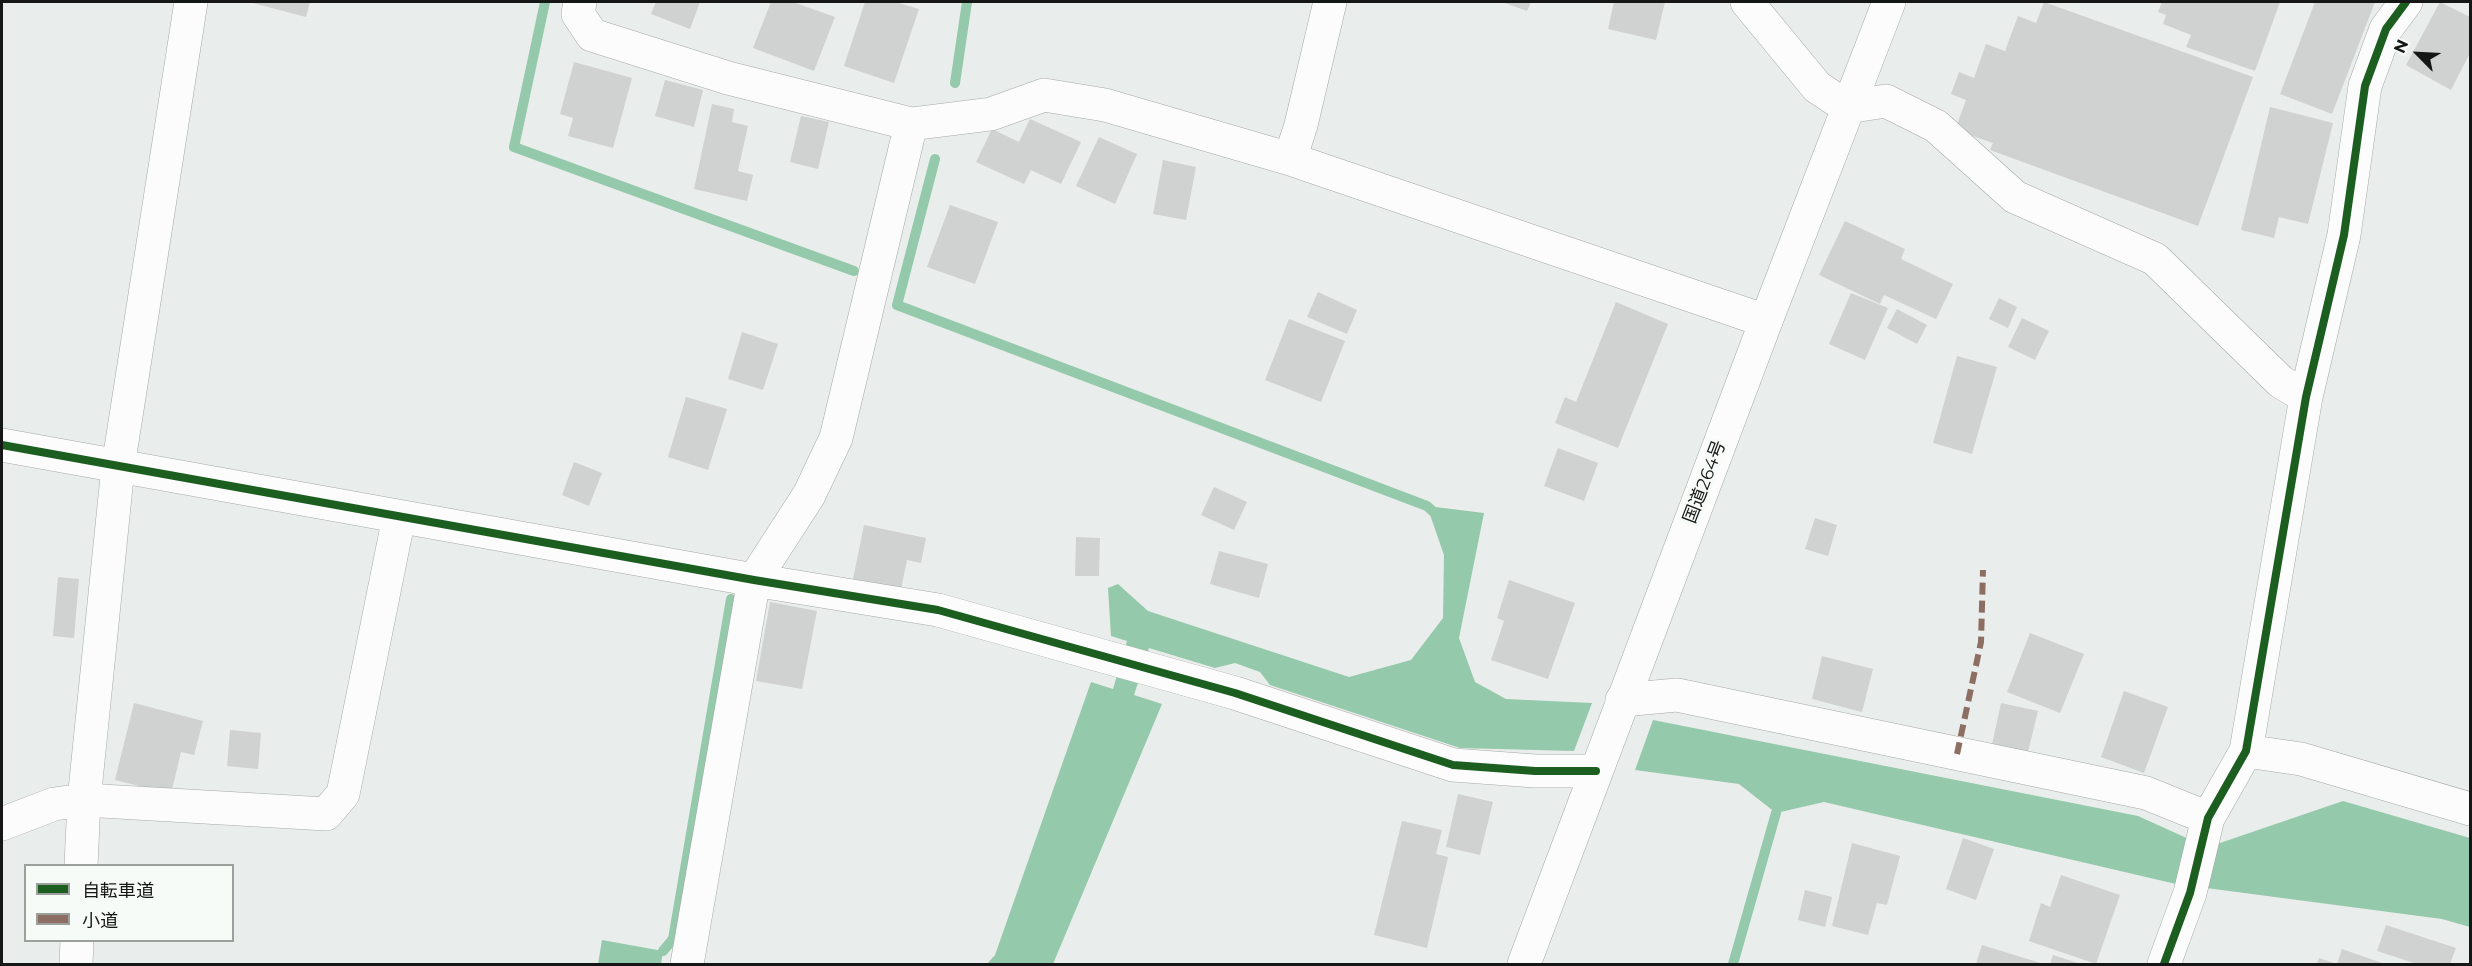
<!DOCTYPE html>
<html>
<head>
<meta charset="utf-8">
<style>
  body { margin:0 }
  #map { position:relative; width:2472px; height:966px; overflow:hidden; background:#e9edeb; font-family:Montserrat,"Noto Sans JP",sans-serif }
  canvas { display:block }
  .frame { position:absolute; inset:0; border:3px solid #151716; pointer-events:none }
  .legend { position:absolute; left:24px; top:864px; width:210px; height:78px; box-sizing:border-box; background:#f6fbf7; border:2px solid #9ca09d; margin:0; padding:8px 10px; list-style:none; font-size:18px; color:#151716 }
  .legend li { display:flex; align-items:center; gap:12px; height:30px }
  .legend b { width:30px; border:2px solid #9ca09d }
  .north { position:absolute; left:2388px; top:24px; width:60px; height:60px; -webkit-text-stroke:4px #f6fbf7; paint-order:stroke; rotate:294deg; font-size:16px; font-weight:700; line-height:24px; text-align:center; color:#151716 }
  .north::after { content:''; display:block; margin:auto; width:21px; height:27px; background:#151716; clip-path:polygon(50% 0,100% 100%,50% 72%,0 100%) }
</style>
</head>
<body>
<div id="map">
<canvas width="2472" height="966"></canvas>
<div class="frame"></div>
<ul class="legend">
<li><b style="height:8px;background:#1b5e20"></b>自転車道</li>
<li><b style="height:8px;background:#8d6e63"></b>小道</li>
</ul>
<div class="north">N</div>
</div>
<script>
const ctx = document.querySelector('canvas').getContext('2d');
ctx.lineJoin = 'round';
function fillPath(path, color) { ctx.fillStyle = color; ctx.fill(path, 'evenodd'); }
function stroke(path, color, width, dash) { ctx.strokeStyle = color; ctx.lineWidth = width; ctx.lineCap = dash ? 'butt' : 'round'; ctx.setLineDash(dash || []); ctx.stroke(path); }
function drawText(font, color, halo, rows, align = 'center') {
  ctx.font = font + ' Montserrat,"Noto Sans JP",sans-serif'; ctx.lineWidth = 6; ctx.setLineDash([]); ctx.textBaseline = 'middle'; ctx.strokeStyle = halo; ctx.fillStyle = color; for (const [text, x, y, turn = 0] of rows) {
    ctx.save(); ctx.translate(x, y); ctx.rotate((+turn || 0) * Math.PI / 180); ctx.textAlign = isNaN(turn) ? turn : align; if (halo) ctx.strokeText(text, 0, 0); ctx.fillText(text, 0, 0); ctx.restore();
  }
}
const water = new Path2D(`
  M1427,506L1484,513L1459,638L1475,682L1506,699L1592,703L1574,751L1460,748L1270,685L1260,672L1235,663L1215,668L1149,648L1134,695L1162,704L1053,964H987L995,955L1091,682L1113,689L1127,641L1111,636L1108,588L1118,584L1148,611L1349,677L1411,660L1443,618L1444,555Z
  M1653,720L2138,816L2191,840L2220,843L2343,801L2470,838V927L2442,919L2176,884L1824,802L1776,813L1739,784L1635,770Z
  M602,940L663,951L661,964H598Z`);
const stream = new Path2D(`
  M545,2L514,147L854,271
  M955,83L967,2
  M935,159L897,305L1427,506L1437,515
  M663,951L673,939L731,599
  M1733,964L1776,813`);
const building = new Path2D(`
  M249,2H310L306,17Z
  M656,2H700L690,29L651,14Z
  M771,2H793L835,17L814,71L753,48Z
  M865,2H895L919,9L894,83L844,66Z
  M1502,2H1531L1527,11Z
  M1614,2H1665L1656,40L1608,29Z
  M2044,2L2253,77L2198,226L1990,150L1993,143L1955,130L1966,100L1951,94L1959,72L1974,78L1986,44L2005,51L2018,16L2036,23Z
  M2162,2H2280L2255,71L2186,47L2191,35L2163,24L2166,15L2158,12Z
  M2315,2H2375L2332,114L2280,94Z
  M2440,2L2470,17V53L2451,90L2406,65Z
  M574,62L632,78L613,148L568,136L573,118L560,114Z
  M665,80L703,90L694,127L655,116Z
  M712,104L734,109L732,122L748,126L738,171L753,175L747,201L694,189Z
  M2270,107L2333,123L2308,224L2279,217L2274,238L2241,230Z
  M801,116L829,122L818,169L790,162Z
  M1030,119L1081,142L1061,184L1031,170L1024,184L976,162L992,129L1019,142Z
  M1099,137L1137,154L1115,204L1076,186Z
  M1163,160L1196,167L1186,220L1153,214Z
  M950,205L998,222L975,284L927,267Z
  M1845,221L1905,249L1901,259L1953,284L1936,319L1884,295L1880,304L1819,275Z
  M1318,292L1357,310L1347,334L1307,317Z
  M1851,293L1888,308L1865,360L1829,344Z
  M1999,298L2017,307L2008,328L1989,319Z
  M1616,302L1668,324L1618,448L1555,423L1565,397L1576,402Z
  M1897,309L1927,325L1917,344L1887,328Z
  M2022,318L2049,331L2035,360L2008,347Z
  M1289,319L1345,341L1321,402L1265,380Z
  M742,332L778,344L763,390L728,379Z
  M1957,356L1997,367L1972,454L1933,443Z
  M686,397L727,409L708,470L668,457Z
  M1558,448L1598,463L1584,501L1544,486Z
  M574,462L602,473L589,506L562,495Z
  M1214,487L1247,502L1234,530L1201,515Z
  M1815,518L1837,525L1828,556L1805,549Z
  M864,525L926,538L921,563L907,560L901,589L853,579Z
  M1076,537L1100,538L1099,576H1075Z
  M1219,551L1268,564L1259,598L1210,584Z
  M58,577L79,579L74,638L53,636Z
  M1509,580L1575,603L1548,679L1491,660L1504,621L1497,618Z
  M770,602L817,611L802,689L756,681Z
  M2030,633L2084,654L2060,713L2007,692Z
  M1822,656L1873,669L1862,712L1812,699Z
  M2124,691L2168,707L2144,773L2101,757Z
  M134,703L203,721L194,755L181,752L171,794L115,780Z
  M2001,703L2038,711L2027,756L1991,749Z
  M230,730L261,733L258,769L227,766Z
  M1458,794L1493,802L1480,855L1446,847Z
  M1402,821L1442,830L1436,854L1448,857L1427,948L1374,935Z
  M1963,838L1994,849L1976,900L1946,889Z
  M1852,843L1900,856L1887,905L1877,903L1868,935L1832,926Z
  M2061,875L2120,895L2096,964L2029,941L2041,903L2050,907Z
  M1805,890L1832,897L1825,927L1798,920Z
  M2386,925L2456,948L2450,964H2417L2377,951Z
  M1982,945L2044,964H1976Z
  M2342,949L2385,964H2317L2319,958L2337,964Z
  M2053,955L2081,964H2050Z`);
const street = new Path2D(`
  M580,2L578,14L592,35L728,78L911,124L991,114L1044,95L1105,105L1290,159L1301,125L1330,2
  M1747,2L1817,87L1847,107L1886,101L1936,126L2015,197L2155,259L2281,382L2306,397
  M1290,159L1766,321
  M2,445L754,580L938,610L1235,693L1453,765L1535,771H1596
  M1622,700L1677,695L2146,793L2208,818
  M2246,751L2301,759L2470,809
  M2,824L54,804L84,800L326,814L343,794L399,517
  M81,866L84,800L118,467L191,2
  M76,964L77,940
  M687,964L754,580L809,495L836,438L911,124
  M2164,964L2190,893L2208,818L2246,751L2306,397L2344,235L2365,86L2386,29L2406,2`);
const highway = new Path2D(`
  M1524,964L1766,321L1889,2`);
const quiet = new Path2D(`
  M1957,754L1981,642L1983,570`);
const cycleway = new Path2D(`
  M2,445L754,580L938,610L1235,693L1453,765L1535,771H1596
  M2164,964L2190,893L2208,818L2246,751L2306,397L2344,235L2365,86L2386,29L2406,2`);
const streetNames = [
  ["国道264号",1705,482,-69]
];
fillPath(water, '#95c9ab');
stroke(stream, '#95c9ab', 10);
fillPath(building, '#d0d2d1');
stroke(street, '#a6a9a7', 34);
stroke(highway, '#a6a9a7', 34);
stroke(street, '#fcfcfc', 33);
stroke(highway, '#fcfcfc', 33);
stroke(quiet, '#8d6e63', 6, [12, 6]);
stroke(cycleway, '#1b5e20', 8);
drawText('18px', '#151716', '#f6fbf7', streetNames);
</script>
</body>
</html>
